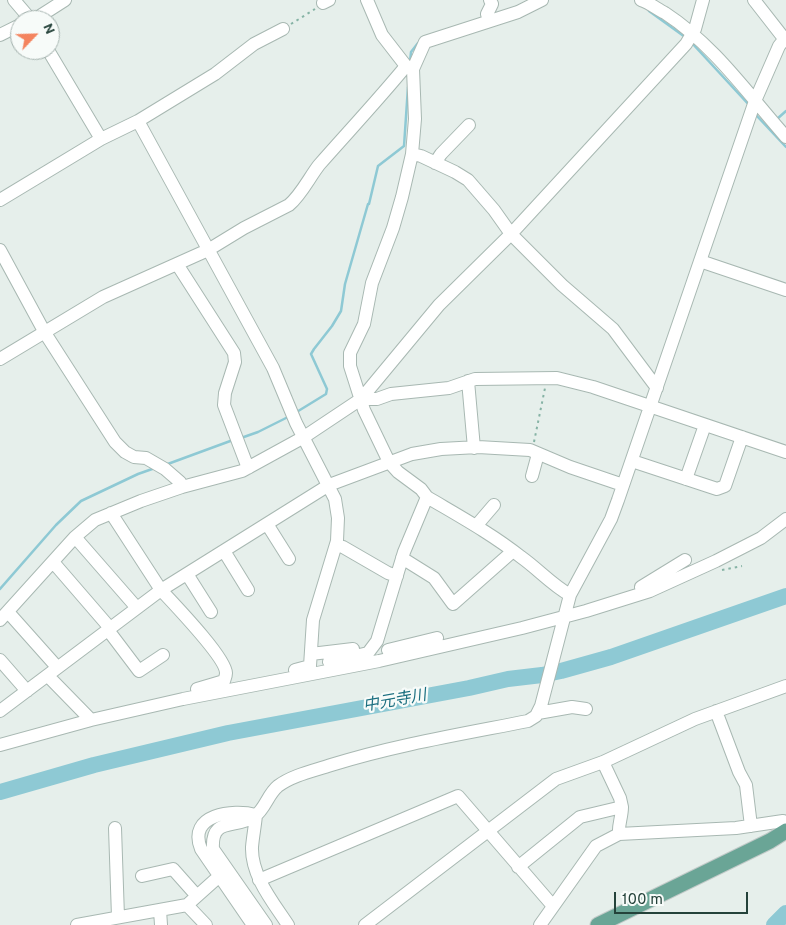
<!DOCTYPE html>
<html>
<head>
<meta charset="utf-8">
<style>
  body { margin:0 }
  #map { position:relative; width:786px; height:925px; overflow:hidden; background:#e6efeb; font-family:Overpass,sans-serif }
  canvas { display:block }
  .north { position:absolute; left:10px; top:10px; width:50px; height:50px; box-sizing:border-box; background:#f7fbf9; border:1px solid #a3b1ad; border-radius:50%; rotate:66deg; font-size:14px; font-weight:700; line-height:20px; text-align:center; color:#24423a }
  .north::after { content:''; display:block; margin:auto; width:18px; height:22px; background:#f4845f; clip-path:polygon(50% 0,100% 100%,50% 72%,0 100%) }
  .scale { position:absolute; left:614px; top:892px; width:134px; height:22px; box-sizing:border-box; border:2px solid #24423a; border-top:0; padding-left:6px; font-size:15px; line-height:18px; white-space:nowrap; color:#24423a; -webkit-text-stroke:4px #f7fbf9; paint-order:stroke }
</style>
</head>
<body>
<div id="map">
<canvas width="786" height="925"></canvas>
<div class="north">N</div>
<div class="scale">100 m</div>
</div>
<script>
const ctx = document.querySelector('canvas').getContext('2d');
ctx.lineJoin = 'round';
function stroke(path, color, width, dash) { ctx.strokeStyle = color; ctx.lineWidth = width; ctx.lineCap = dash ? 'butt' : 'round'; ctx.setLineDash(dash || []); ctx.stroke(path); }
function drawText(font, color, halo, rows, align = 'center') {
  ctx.font = font + ' Overpass,"Noto Sans JP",sans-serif'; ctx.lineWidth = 4.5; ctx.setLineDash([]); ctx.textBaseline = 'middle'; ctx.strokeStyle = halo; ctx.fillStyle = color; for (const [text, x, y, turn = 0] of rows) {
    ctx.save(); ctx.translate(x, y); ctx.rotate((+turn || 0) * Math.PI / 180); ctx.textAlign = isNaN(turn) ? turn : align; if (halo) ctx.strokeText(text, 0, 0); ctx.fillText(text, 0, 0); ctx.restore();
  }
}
const stream = new Path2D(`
  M649,11L685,37
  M691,42L750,106
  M410,62L411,52L418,43
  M756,115L786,147
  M777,119L786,111
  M295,413L326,394L327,389L311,354L314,349L332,326L341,311L345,284L368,204H369L378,166L404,146L408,87
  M241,438L258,432L288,417
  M165,465L233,440
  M0,589L56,525L81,501L138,474L155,468`);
const river = new Path2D(`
  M0,792L94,765L228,733L469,688L508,679L542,675L561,671L611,657L786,596
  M774,925L786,913`);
const path = new Path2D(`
  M291,24L315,9
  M534,442L545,388
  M722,570L742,566`);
const minor = new Path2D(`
  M14,0L31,20
  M367,0L382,35L406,66L413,69
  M542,0L518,12L425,42L413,69L415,119L412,154L402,197L393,228L372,283L364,324L350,353V366L364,410L389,462L398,472L421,489L427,497C459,516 492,534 521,557C538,569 552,585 570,595
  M641,0C650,3 657,9 665,13C714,45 747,93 786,137
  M754,0L786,41
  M323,3L329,0
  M30,20L40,16L65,0
  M489,21L487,14L492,4L490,0
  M0,35L20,25
  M48,50L101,139
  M138,121L215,74L254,44L283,29
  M412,154L421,156L455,172L468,180L494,210L511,234L562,285L613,329L657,388
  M435,163L441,154L469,125
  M0,200L101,139L138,121L273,368L296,423L335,499L338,518L337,541L313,620L310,666L295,670
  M0,250L45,333L115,442L125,452L134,457L146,458L165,469L180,482L182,487
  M700,261L786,290
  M177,264L234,353L235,362L225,393L224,405L248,468
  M0,359L103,297L208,250L244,228L289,205C301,195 309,178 319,165C348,132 378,100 406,66
  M468,381L474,448
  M361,399H377L391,394L449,388L475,379L557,378L593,387L786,452
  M632,461L717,489L725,486L742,437
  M532,476L538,454
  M686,479L705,425
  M111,513L161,590L329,485L412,454L441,449L478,447L530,450L570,467L623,485
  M267,524L289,559
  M476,526L494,505
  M75,537L137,608
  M336,545L343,547L388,573L397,576
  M224,551L248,590
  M402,558L434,578L453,604L513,551
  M53,562L110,628
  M187,574L211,612
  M642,593L641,587L685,560
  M8,612L57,667
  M0,620L75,537L95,520L141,501L182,487L242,471L304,437L361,399L439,305L511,234L686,44L695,29L703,0
  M108,630L139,671L163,655
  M388,650L437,638
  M311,654L353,649
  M0,660L27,691
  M329,662L368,653L377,641L404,552L427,497
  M48,676L91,720
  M0,711L161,590C174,604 226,658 226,673C226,676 225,678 224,681L197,689
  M716,711L739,772L746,785L751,826
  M538,713L572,707L586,709
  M0,745L91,720L183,699L379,661L522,628L586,611L650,591L716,561L761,538L786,519
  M603,762L620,798L622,807
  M256,815C255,826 253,836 252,847C251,876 273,902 288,925
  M115,828L118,917
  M518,867L580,817L622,807C622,817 618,825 619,834
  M142,876L173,869L197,896
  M259,880L458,796L553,906
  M187,905L206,925
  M160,910L161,925
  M77,925L187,905L225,871
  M253,925L201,849C187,814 233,809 256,815
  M266,925L213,849C211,816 235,830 255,816C265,809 268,794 278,786C293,775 313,771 331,765C395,745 462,734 528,721L536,716L541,706L570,595L611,519L618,500L755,101L779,46L786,37
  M365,925L556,779L603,762L695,719L786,686
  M540,925L596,846L619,834L736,828L783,821L786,822`);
const major = new Path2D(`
  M598,925L770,841L786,831`);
const waterNames = [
  ["中元寺川",395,702,-10]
];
stroke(stream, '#8ec9d4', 2.5);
stroke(river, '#8ec9d4', 16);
stroke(minor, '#a8b8b2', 14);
stroke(major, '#c2cac8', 17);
stroke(path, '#86b3a5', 2, [2.5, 4]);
stroke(minor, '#fff', 12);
stroke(major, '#6aa596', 15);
drawText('italic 16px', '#1c6f80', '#f7fbf9', waterNames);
</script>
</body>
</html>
